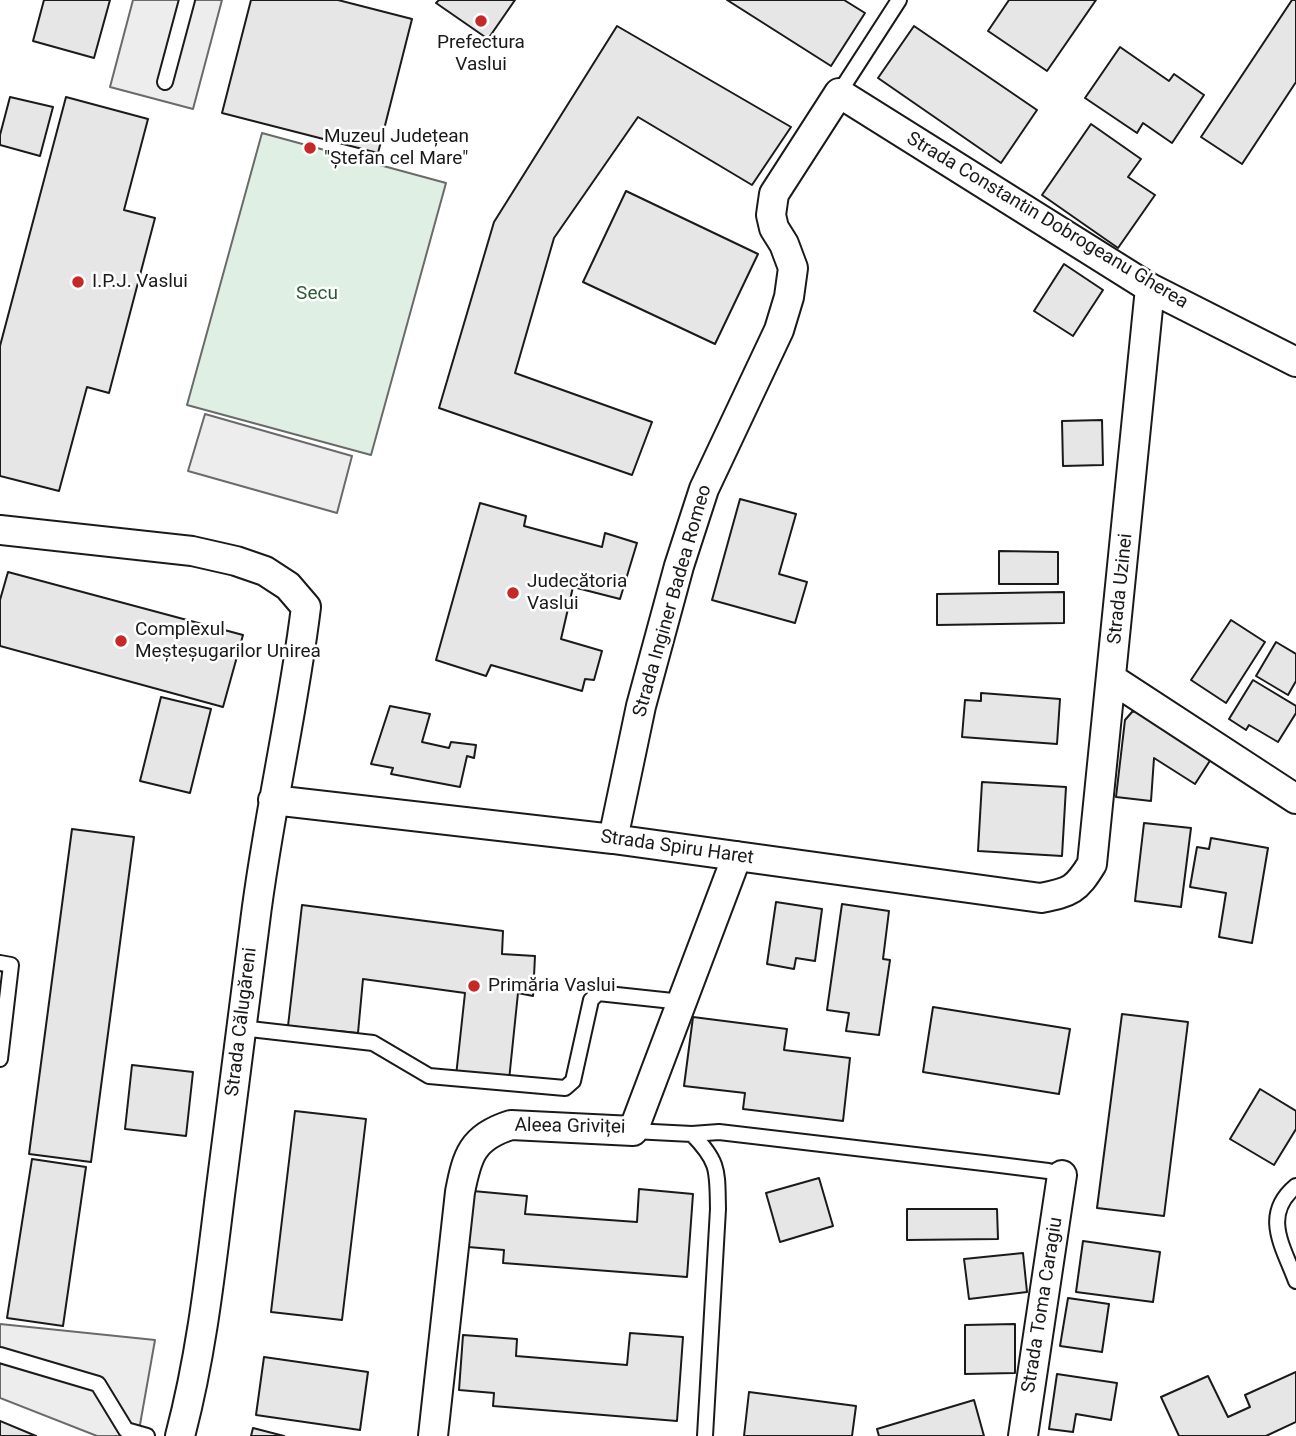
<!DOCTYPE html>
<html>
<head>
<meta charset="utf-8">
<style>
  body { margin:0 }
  canvas { display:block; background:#fff }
</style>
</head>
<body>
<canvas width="1296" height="1436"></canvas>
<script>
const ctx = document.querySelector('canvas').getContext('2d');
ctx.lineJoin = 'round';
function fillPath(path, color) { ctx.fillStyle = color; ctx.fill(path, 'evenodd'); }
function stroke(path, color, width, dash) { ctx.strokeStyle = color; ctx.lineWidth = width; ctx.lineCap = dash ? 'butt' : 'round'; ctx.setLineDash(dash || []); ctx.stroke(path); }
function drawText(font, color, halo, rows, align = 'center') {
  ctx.font = font + ' Roboto,sans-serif'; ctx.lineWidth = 5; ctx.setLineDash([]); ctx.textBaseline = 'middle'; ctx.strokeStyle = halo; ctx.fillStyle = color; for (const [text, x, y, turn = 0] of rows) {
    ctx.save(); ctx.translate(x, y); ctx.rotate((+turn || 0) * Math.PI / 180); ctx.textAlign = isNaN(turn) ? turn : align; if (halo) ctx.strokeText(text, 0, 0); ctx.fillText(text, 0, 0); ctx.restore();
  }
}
const green = new Path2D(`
  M262,133L446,183L371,455L187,405Z`);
const parking = new Path2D(`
  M133,0H222L193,109L110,87Z
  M205,414L352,456L337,513L188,471Z
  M0,1324L155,1340L138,1436H97L0,1398Z`);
const building = new Path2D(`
  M44,0H110L94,58L33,41Z
  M251,0H338L412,19L378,153L222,113Z
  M439,0H515L488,39L436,3Z
  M727,0H844L865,13L831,66Z
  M1009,0H1096L1047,71L988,31Z
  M1292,0H1296V82L1242,164L1201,137Z
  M617,26L791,127L752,185L638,117L554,238L515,373L652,422L632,475L439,408L494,222Z
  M914,26L1037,110L1001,163L878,78Z
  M1120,47L1169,81L1174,74L1204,95L1172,143L1143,123L1137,133L1085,98Z
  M10,97L53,107L40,156L0,145V135Z
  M66,97L148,119L124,210L155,218L109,393L87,387L59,491L0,476V346Z
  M1091,124L1141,159L1128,177L1155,195L1118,248L1042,195Z
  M626,191L758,254L715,344L583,282Z
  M1064,264L1103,290L1073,336L1034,311Z
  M1102,420L1103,465L1063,466L1062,421Z
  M740,499L796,514L779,574L807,582L795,623L712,600Z
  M480,503L526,516L524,526L602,547L605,533L637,543L620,599L573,587L561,639L602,651L594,680L585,679L582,691L491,665L486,676L436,660Z
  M999,551L1058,552V584H999Z
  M8,572L243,635L223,707L0,646V600Z
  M1064,592V623L937,625V594Z
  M1231,620L1265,642L1226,703L1191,680Z
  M1276,642L1296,654V681L1288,695L1256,676Z
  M1253,680L1296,706V713L1278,742L1249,725L1246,730L1229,719Z
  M981,693L1060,699L1057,744L962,737L965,700L981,701Z
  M161,697L211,709L190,793L140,781Z
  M390,706L430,714L422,742L449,748L451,742L476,745L474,758L467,756L460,787L391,774L393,768L371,764Z
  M1143,710L1213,756L1195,784L1154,758L1151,801L1116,797L1125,720L1132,712Z
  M982,782L1066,787L1062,856L978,851Z
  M1144,823L1191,828L1181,907L1135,901Z
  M72,829L134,837L91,1162L29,1154Z
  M1211,838L1268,848L1252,943L1219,937L1226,893L1190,887L1197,847L1209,849Z
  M776,902L822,909L815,961L796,958L794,969L767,964Z
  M842,904L889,911L883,959L890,960L879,1035L846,1031L849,1013L827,1010Z
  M302,905L503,931L502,954L535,956L533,996L518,993L509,1080L456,1076L465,993L363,979L358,1033L288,1026Z
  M933,1007L1070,1029L1059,1094L923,1072Z
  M1122,1014L1188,1022L1164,1216L1097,1208Z
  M693,1017L787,1029L784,1050L850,1058L843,1121L743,1109L745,1093L684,1086Z
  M132,1065L193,1072L186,1136L125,1129Z
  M1260,1089L1296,1111V1129L1274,1165L1230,1139Z
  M295,1111L366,1119L342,1320L271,1312Z
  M32,1159L86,1167L63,1326L7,1318Z
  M819,1178L833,1226L780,1242L766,1193Z
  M639,1189L693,1194L687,1277L503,1263L504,1250L468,1247L473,1191L527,1196L525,1214L637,1222Z
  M907,1209H997L998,1239L907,1240Z
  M1083,1241L1160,1252L1153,1302L1076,1292Z
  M1023,1253L1027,1292L969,1299L964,1259Z
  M1068,1298L1109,1304L1102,1352L1060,1346Z
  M1015,1324V1373L965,1374V1325Z
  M630,1333L683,1337L677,1421L493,1406L494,1393L459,1390L463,1335L517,1339L516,1356L627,1365Z
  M264,1357L368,1372L360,1430L256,1415Z
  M1296,1372V1422L1266,1436H1179L1161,1397L1208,1376L1228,1417L1250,1407L1245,1395Z
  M1057,1374L1117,1383L1111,1420L1076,1414L1073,1432L1049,1429Z
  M749,1392L856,1406L852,1436H744Z
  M974,1400L984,1436H879L877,1429Z
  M0,1421L36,1436H0Z
  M253,1428L284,1436H251Z`);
const service = new Path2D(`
  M165,82L187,0
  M839,93L899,0
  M0,963L11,965L0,1059
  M241,1028L373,1043L429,1076L565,1088L573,1081L591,1000L598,993L682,1002
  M633,1131L692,1134C720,1163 717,1171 718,1209L705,1436
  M692,1134L719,1132L992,1164L1048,1171L1062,1175
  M1296,1186C1261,1215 1283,1246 1296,1281
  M0,1355L98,1384L126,1430L147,1436`);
const minor = new Path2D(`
  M0,530L192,551L236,561L265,571L288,586L306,607C293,713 268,816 255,922C243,1013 232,1104 220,1195C210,1276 201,1357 180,1436
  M1112,679L1296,799
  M273,800L613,839L1041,898C1071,892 1076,890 1092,864L1150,288
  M613,839L641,706L679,566L704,489L779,330L789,297L793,268L784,244L774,228L771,215L774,194L839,93L1150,288L1296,362
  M433,1436L460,1192C467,1156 472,1137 511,1125L633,1131L737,856
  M1023,1436L1062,1175`);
const markers = [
  [481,21,7,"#c62828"],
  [310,148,7,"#c62828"],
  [78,282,7,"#c62828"],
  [513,593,7,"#c62828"],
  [121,641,7,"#c62828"],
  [474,986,7,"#c62828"]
];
const poiNames = [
  ["Prefectura",481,43,"center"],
  ["Vaslui",481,65,"center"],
  ["Muzeul Județean",324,137],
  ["\"Ștefan cel Mare\"",324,159],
  ["I.P.J. Vaslui",92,282],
  ["Judecătoria",527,582],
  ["Vaslui",527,604],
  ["Complexul",135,630],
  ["Meșteșugarilor Unirea",135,652],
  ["Primăria Vaslui",488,986]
];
const streetNames = [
  ["Strada Constantin Dobrogeanu Gherea",1047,221,31],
  ["Strada Uzinei",1121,589,-84],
  ["Strada Inginer Badea Romeo",673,601,-74],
  ["Strada Spiru Haret",677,848,8],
  ["Strada Călugăreni",242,1022,-83],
  ["Aleea Griviței",570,1127,1],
  ["Strada Toma Caragiu",1043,1305,-81]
];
const parkNames = [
  ["Secu",317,294]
];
fillPath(green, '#e0efe3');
stroke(green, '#6a6a6a', 2);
fillPath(parking, '#ededed');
stroke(parking, '#6a6a6a', 2);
fillPath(building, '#e6e6e6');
stroke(building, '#1a1a1a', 2);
stroke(service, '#1a1a1a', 18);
stroke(minor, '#1a1a1a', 32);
stroke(service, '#fff', 14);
stroke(minor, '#fff', 28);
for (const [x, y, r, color] of markers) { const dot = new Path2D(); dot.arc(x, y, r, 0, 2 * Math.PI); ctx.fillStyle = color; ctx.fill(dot); stroke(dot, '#fff', 2.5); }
drawText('19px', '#1a1a1a', '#fff', poiNames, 'left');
drawText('19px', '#1a1a1a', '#fff', streetNames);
drawText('19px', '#2b5a34', '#fff', parkNames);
</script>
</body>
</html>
